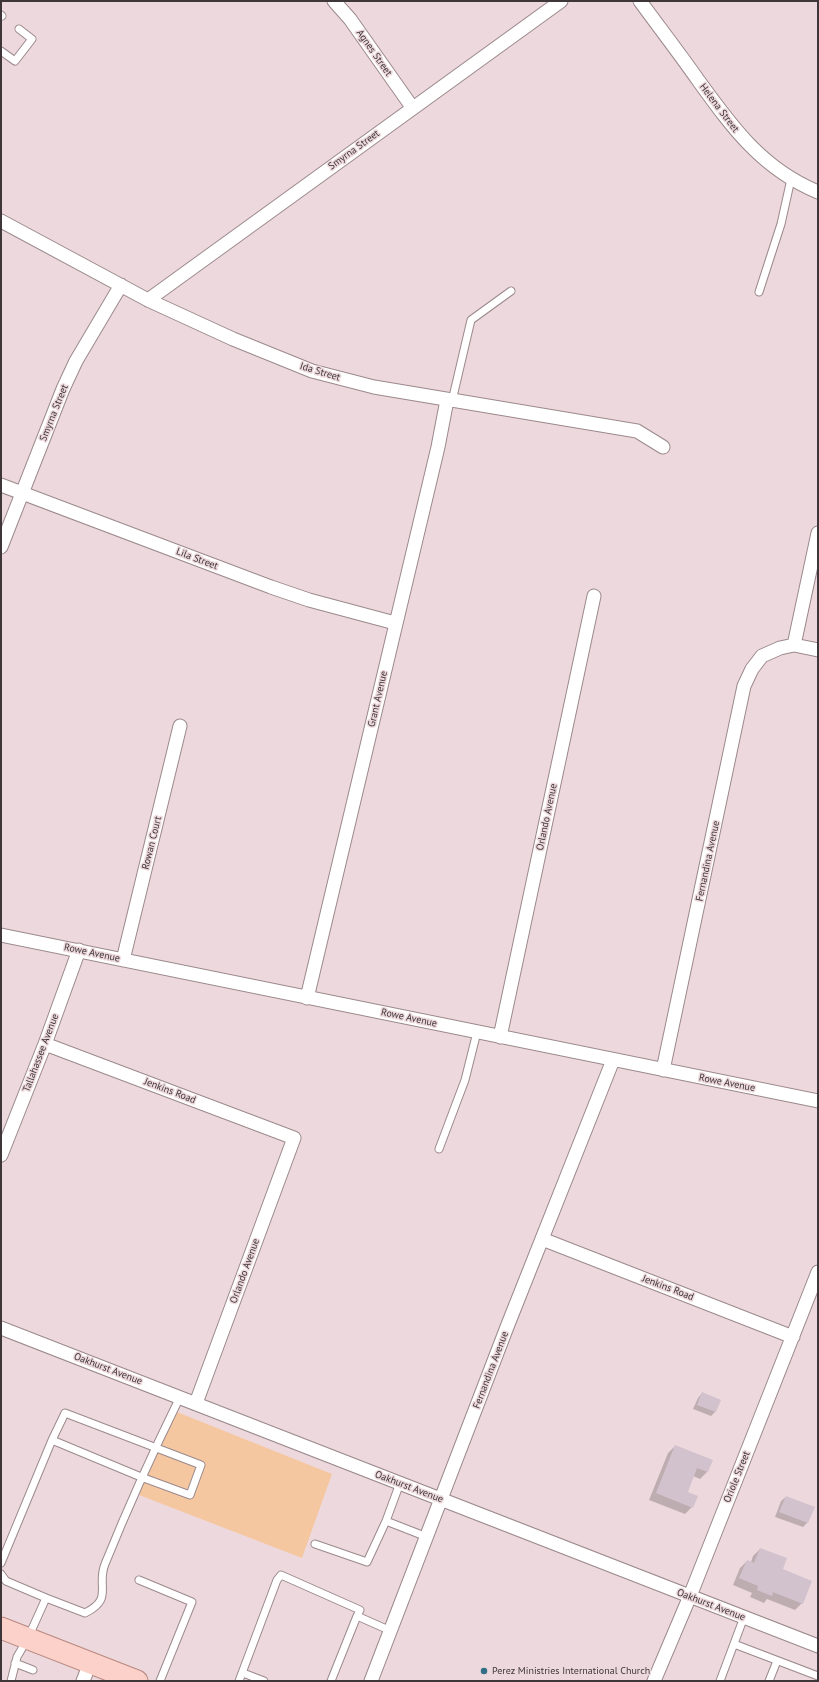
<!DOCTYPE html>
<html>
<head>
<meta charset="utf-8">
<style>
  body { margin:0 }
  #map { position:relative; width:819px; height:1682px; overflow:hidden; background:#edd9dd; font-family:"PT Sans",sans-serif }
  canvas { display:block }
  .frame { position:absolute; inset:0; border:2px solid #3e3638; pointer-events:none }
</style>
</head>
<body>
<div id="map">
<canvas width="819" height="1682"></canvas>
<div class="frame"></div>
</div>
<script>
const ctx = document.querySelector('canvas').getContext('2d');
ctx.lineJoin = 'round';
function fillPath(path, color) { ctx.fillStyle = color; ctx.fill(path, 'evenodd'); }
function stroke(path, color, width, dash) { ctx.strokeStyle = color; ctx.lineWidth = width; ctx.lineCap = dash ? 'butt' : 'round'; ctx.setLineDash(dash || []); ctx.stroke(path); }
function drawText(font, color, halo, rows, align = 'center') {
  ctx.font = font + ' "PT Sans",sans-serif'; ctx.lineWidth = 3; ctx.setLineDash([]); ctx.textBaseline = 'middle'; ctx.strokeStyle = halo; ctx.fillStyle = color; for (const [text, x, y, turn = 0] of rows) {
    ctx.save(); ctx.translate(x, y); ctx.rotate((+turn || 0) * Math.PI / 180); ctx.textAlign = isNaN(turn) ? turn : align; if (halo) ctx.strokeText(text, 0, 0); ctx.fillText(text, 0, 0); ctx.restore();
  }
}
const green = new Path2D(`
  M172,1410L332,1474L302,1558L139,1495Z`);
const shadow = new Path2D(`
  M702,1393L720,1400L715,1412L711,1416L693,1409L698,1398Z
  M675,1446L711,1460L707,1472L700,1479L693,1476L686,1492L692,1507L685,1514L649,1500L668,1453Z
  M786,1497L813,1507L807,1523L803,1527L775,1517L781,1501Z
  M760,1549L781,1569L802,1603L795,1610L767,1599L764,1603L750,1597L752,1593L733,1585L740,1568L747,1561L751,1562L753,1556Z`);
const building = new Path2D(`
  M702,1392L721,1400L716,1412L697,1405Z
  M675,1445L713,1460L708,1472L697,1468L688,1492L698,1496L693,1508L656,1493Z
  M786,1496L815,1507L808,1523L779,1512Z
  M760,1548L787,1558L783,1569L812,1581L803,1604L773,1592L772,1596L757,1590L758,1586L739,1578L747,1560L754,1563Z`);
const lane = new Path2D(`
  M1,15L2,16
  M1,51L15,61L32,39L19,29
  M759,292L781,224L791,179
  M452,401L471,320L511,291
  M439,1149L465,1080L477,1032
  M386,1521L427,1537
  M315,1544L367,1562L386,1521L400,1483
  M1,1563L52,1440L141,1477L190,1495L201,1465L65,1413L52,1440
  M1,1574L6,1581L46,1598
  M139,1580L192,1602L160,1681
  M734,1644L818,1676
  M15,1663L33,1670
  M243,1673L264,1681
  M11,1681L17,1657L28,1638L46,1598L85,1613C114,1599 96,1586 105,1564C128,1507 153,1452 180,1397
  M239,1681L277,1580L281,1575L360,1610L357,1616
  M331,1681L357,1616L391,1631
  M720,1681L744,1617
  M769,1681L777,1661`);
const street = new Path2D(`
  M334,1L350,19L412,107
  M640,1C659,27 679,53 698,80C732,127 762,169 818,192
  M1,221L148,300L233,339L312,371L374,387L637,431L663,447
  M148,300L561,1
  M1,485L271,587L309,600L395,623
  M1,547L63,389L76,361L121,285
  M794,645L818,533
  M1,935L818,1101
  M123,960L180,726
  M307,998L438,447L447,400
  M500,1037L594,596
  M45,1044L294,1138L196,1403
  M663,1070L744,686L752,669L762,656L780,648L794,645L818,650
  M1,1155L45,1044L79,950
  M542,1239L793,1337
  M1,1328L818,1646
  M83,1681L90,1663
  M371,1681L507,1327L613,1060
  M654,1681L690,1596L818,1272`);
const primary = new Path2D(`
  M1,1628L137,1681`);
const markers = [
  [484,1671,4,"#326f86"]
];
const streetNames = [
  ["Agnes Street",374,53,55],
  ["Helena Street",719,108,53],
  ["Smyrna Street",354,150,-36],
  ["Ida Street",320,372,17],
  ["Smyrna Street",54,413,-68],
  ["Lila Street",197,559,21],
  ["Grant Avenue",378,699,-77],
  ["Orlando Avenue",547,817,-78],
  ["Rowan Court",152,843,-76],
  ["Fernandina Avenue",708,861,-78],
  ["Rowe Avenue",92,953,12],
  ["Rowe Avenue",409,1018,12],
  ["Tallahassee Avenue",41,1053,-69],
  ["Rowe Avenue",727,1083,11],
  ["Jenkins Road",170,1091,21],
  ["Orlando Avenue",245,1271,-70],
  ["Jenkins Road",668,1288,21],
  ["Oakhurst Avenue",108,1369,21],
  ["Fernandina Avenue",491,1370,-69],
  ["Oriole Street",737,1477,-68],
  ["Oakhurst Avenue",409,1487,21],
  ["Oakhurst Avenue",711,1605,21]
];
const poiNames = [
  ["Perez Ministries International Church",492,1671]
];
fillPath(green, '#f5c7a1');
fillPath(shadow, '#0003');
fillPath(building, '#d2c2cd');
stroke(lane, '#9b898c', 9);
stroke(street, '#9b898c', 15);
stroke(primary, '#b8877f', 23);
stroke(lane, '#fff', 7);
stroke(street, '#fff', 13);
stroke(primary, '#fbd1c9', 21);
for (const [x, y, r, color] of markers) { const dot = new Path2D(); dot.arc(x, y, r, 0, 2 * Math.PI); ctx.fillStyle = color; ctx.fill(dot); stroke(dot, '#edd9dd', 1.5); }
drawText('10px', '#3e3638', '#edd9dd', streetNames);
drawText('10px', '#3e3638', '#edd9dd', poiNames, 'left');
</script>
</body>
</html>
